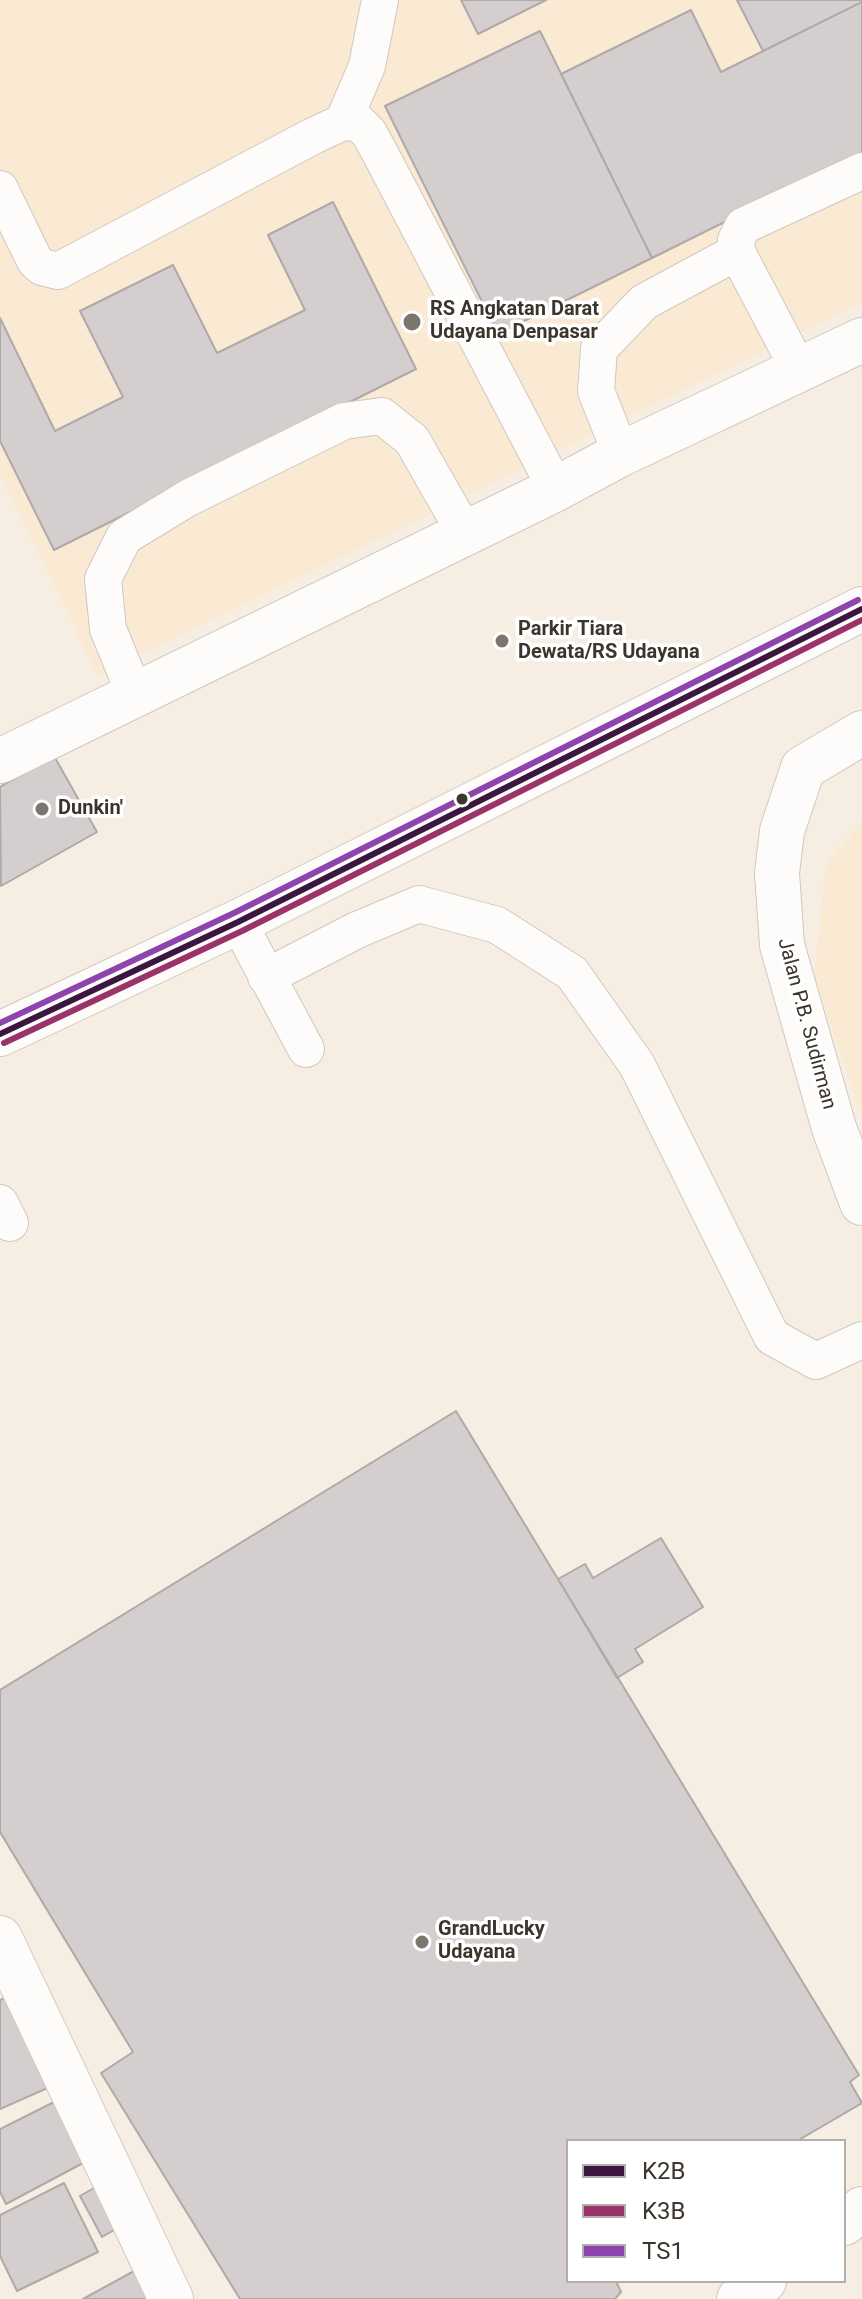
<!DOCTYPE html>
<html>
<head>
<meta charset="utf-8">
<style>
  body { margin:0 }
  #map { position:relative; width:862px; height:2299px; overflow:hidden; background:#f6eee3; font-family:Roboto,sans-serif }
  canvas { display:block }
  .legend { position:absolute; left:566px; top:2139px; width:280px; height:144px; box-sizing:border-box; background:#fff; border:2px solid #b1aeab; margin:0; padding:10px 14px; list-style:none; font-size:24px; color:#3c352c }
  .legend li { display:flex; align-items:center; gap:16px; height:40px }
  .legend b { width:40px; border:2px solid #b1aeab }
</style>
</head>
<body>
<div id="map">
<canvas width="862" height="2299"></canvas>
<ul class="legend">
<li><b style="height:10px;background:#3b163f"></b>K2B</li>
<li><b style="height:10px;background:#9a336a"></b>K3B</li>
<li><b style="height:10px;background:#8e44ad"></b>TS1</li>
</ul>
</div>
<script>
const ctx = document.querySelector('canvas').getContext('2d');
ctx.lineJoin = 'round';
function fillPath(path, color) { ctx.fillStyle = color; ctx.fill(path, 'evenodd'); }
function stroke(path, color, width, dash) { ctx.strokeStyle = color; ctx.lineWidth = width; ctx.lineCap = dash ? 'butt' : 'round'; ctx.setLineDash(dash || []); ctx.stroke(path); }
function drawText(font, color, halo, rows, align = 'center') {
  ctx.font = font + ' Roboto,sans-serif'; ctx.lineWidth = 7; ctx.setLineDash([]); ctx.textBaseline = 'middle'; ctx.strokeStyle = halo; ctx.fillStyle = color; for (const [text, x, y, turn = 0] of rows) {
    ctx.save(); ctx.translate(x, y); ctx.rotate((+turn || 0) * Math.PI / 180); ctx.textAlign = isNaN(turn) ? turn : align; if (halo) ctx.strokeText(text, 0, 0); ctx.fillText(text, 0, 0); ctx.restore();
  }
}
const built = new Path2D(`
  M0,0H862V303L98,676L0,475Z
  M862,822V1117L814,976L826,863Z`);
const building = new Path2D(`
  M461,0H546L478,34Z
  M737,0H862V2L763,51Z
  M862,2V154L652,258L561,74L691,10L721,72Z
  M540,31L652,258L498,334L385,106Z
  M333,202L416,369L54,550L0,441V318L55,431L123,397L80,311L173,265L217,353L305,310L268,235Z
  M54,756L97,832L1,886L0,787Z
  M456,1411L859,2075L850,2082L862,2103L797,2141H568V2281H616L621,2292L615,2299H240L101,2073L133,2052L0,1832V1690Z
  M661,1538L703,1607L635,1649L643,1662L617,1678L558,1579L585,1564L593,1578Z
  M11,1995L52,2086L0,2109V2000Z
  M54,2102L85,2162L6,2204L0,2192V2129Z
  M64,2183L98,2252L17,2291L0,2256V2215Z
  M101,2184L123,2225L102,2237L80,2196Z
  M136,2270L153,2299H83Z`);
const service = new Path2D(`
  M343,122L367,66L380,0
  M0,189L35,261L42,267L58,271L313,136L343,122L359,123L369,133L381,155L556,489
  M799,370L737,252L736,240L743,226L862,171
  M621,454L596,391L599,349L644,302L737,252
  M135,695L108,629L103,579L124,537L188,498L344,421L382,416L412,440L465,533
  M238,922L306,1049
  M266,977L357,930L419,904L497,925L572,973L637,1065L772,1337L816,1361L862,1340
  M0,1203L10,1223`);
const minor = new Path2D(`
  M0,761L556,489L621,454L862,340
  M0,1938L171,2299`);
const secondary = new Path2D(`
  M862,733L803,768L782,831L777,873L782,945L834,1128L862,1203
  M0,1034L238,922L862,609
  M844,2223L862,2209
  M739,2299L764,2281`);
const bus1 = new Path2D(`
  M0,1034L238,922L862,609`);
const bus2 = new Path2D(`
  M4,1043L242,931L862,620`);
const bus3 = new Path2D(`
  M0,1023L234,913L858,600`);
const markers = [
  [412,322,10,"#7d766c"],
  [502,641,8,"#7d766c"],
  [462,799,7,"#3c352c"],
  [42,809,8,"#7d766c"],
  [422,1942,8,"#7d766c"]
];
const poiNames = [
  ["RS Angkatan Darat",430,310],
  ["Udayana Denpasar",430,333],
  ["Parkir Tiara",518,630],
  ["Dewata/RS Udayana",518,653],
  ["Dunkin'",58,809],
  ["GrandLucky",438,1930],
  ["Udayana",438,1953]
];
const streetNames = [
  ["Jalan P.B. Sudirman",806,1024,75]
];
fillPath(built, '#faead4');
fillPath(building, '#d4cece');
stroke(building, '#afa9a9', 2);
stroke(service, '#cfc8be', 38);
stroke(minor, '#cfc8be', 46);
stroke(secondary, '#cfc8be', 46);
stroke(service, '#fefcfb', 36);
stroke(minor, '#fefcfb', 44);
stroke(secondary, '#fefcfb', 44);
stroke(bus1, '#3b163f', 6);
stroke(bus2, '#9a336a', 6);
stroke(bus3, '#8e44ad', 6);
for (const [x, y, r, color] of markers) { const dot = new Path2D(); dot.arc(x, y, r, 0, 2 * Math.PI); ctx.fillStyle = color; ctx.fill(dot); stroke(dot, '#fff', 3); }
drawText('bold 20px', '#3c352c', '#fff', poiNames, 'left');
drawText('20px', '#3c352c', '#fff', streetNames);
</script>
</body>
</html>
